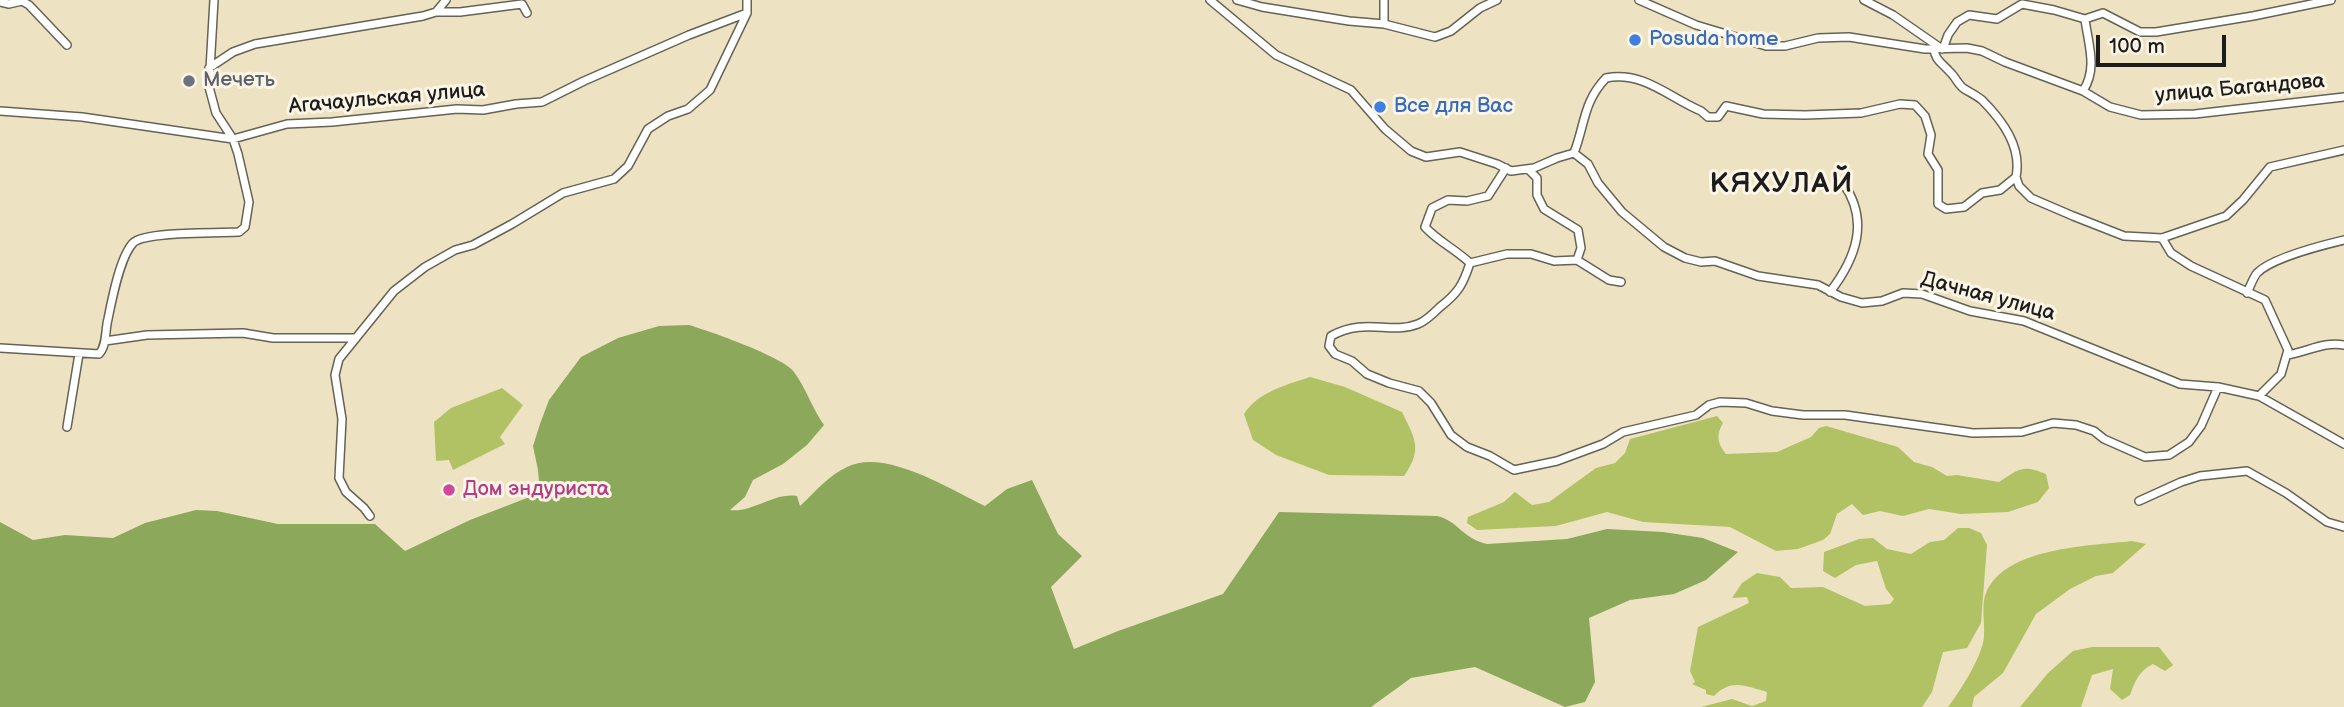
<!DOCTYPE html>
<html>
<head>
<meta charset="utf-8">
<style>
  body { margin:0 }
  #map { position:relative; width:2344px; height:707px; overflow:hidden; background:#ede3c2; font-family:"Balsamiq Sans",sans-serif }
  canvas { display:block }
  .scale { position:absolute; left:2096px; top:35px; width:130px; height:32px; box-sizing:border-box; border:4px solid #1c1c1c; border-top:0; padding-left:9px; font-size:21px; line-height:24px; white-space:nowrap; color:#1c1c1c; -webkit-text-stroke:5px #fcf5e5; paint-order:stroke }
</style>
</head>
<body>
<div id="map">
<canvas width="2344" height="707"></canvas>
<div class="scale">100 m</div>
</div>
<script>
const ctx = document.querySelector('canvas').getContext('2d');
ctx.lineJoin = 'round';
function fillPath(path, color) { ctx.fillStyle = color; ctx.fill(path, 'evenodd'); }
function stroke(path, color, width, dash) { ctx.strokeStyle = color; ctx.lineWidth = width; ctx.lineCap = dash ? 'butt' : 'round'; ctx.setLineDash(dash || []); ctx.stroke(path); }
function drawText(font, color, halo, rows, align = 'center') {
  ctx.font = font + ' "Balsamiq Sans",sans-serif'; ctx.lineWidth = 6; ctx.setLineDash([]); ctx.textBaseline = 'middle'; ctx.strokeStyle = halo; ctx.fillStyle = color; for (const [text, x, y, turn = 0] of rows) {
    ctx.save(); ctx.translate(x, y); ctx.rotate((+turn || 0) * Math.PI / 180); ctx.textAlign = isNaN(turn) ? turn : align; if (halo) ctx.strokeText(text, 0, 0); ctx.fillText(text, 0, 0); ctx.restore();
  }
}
const green = new Path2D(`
  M1310,377L1345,387L1402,412C1415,439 1423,449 1404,476L1329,475L1276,455L1253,440L1244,414C1258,392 1286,385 1310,377Z
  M502,388L523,405L500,437L505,444L453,470L449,460L436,461L434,422L451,408Z
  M1717,416L1723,423C1716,435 1717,443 1726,454L1777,452L1811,437L1819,428L1826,426L1898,447L1914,462L1932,467L1947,476L1957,475L1999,482C2019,469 2022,464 2046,474L2049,488L2038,502L2008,512L1961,514L1929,509L1903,516L1880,511L1863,515L1852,504L1837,514L1830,534L1823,540L1798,549L1776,551L1730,527L1643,522L1607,512L1556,526L1477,530L1467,523L1468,517L1504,502L1515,492L1532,505L1549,502L1596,468L1615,463L1625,453L1630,439Z
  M1958,528H1969L1981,533L1987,545L1981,623L1967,648L1943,652L1932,692L1922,707H1701L1732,699L1752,706L1766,701L1767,692C1746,686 1731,678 1714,696L1706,694V690L1692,684L1695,682L1690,671L1698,627L1749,603L1747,597L1732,598L1742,583L1757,573L1780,577L1791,588L1823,587L1865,606L1890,604L1894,599L1886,589L1877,561L1856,565L1835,578L1823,571L1824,552L1859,539L1873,538L1887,549L1911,554L1930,542L1944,540Z
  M2132,541L2146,544L2113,573L2096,576L2070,589L2036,614L2003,673L1974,697L1972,707H1948C1960,691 1983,656 1984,636C1985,623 1981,604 1986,593C2005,547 2089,546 2132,541Z
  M2092,647H2159L2173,665L2165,671L2153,664C2139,671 2135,681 2130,695L2122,700L2110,689L2113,669L2092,675L2081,707H2020L2048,673L2073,651Z`);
const forest = new Path2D(`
  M689,325C709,331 784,357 794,372C806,388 812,408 824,425L807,445L783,464L753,480L745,497L730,510C753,513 774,492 797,496L800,506C815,492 829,475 847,467C885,448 949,489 985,506L1007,489L1032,480L1058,534L1082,556L1051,587L1074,649L1118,631L1223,594L1279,512L1437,516C1459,521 1461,538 1487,544L1567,539L1607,529L1663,532L1703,538L1738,552L1706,580L1674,594L1630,600L1589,618L1595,682L1585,702L1565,707L1475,667L1411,678L1371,707H0V522L33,540L65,535L113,538L145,523L196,510L217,511L278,524H375L405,551L470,520L540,493L538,470L533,446L540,424L549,400L581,357L618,338L659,326Z`);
const minor = new Path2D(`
  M1210,0L1276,55L1351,90L1385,129L1411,151L1426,157L1460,152L1497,164L1511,171L1534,168L1557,158L1574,153L1588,164L1598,183L1622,212L1664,247L1685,258L1701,262L1715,261L1758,276L1818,285L1841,297L1862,303L1882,301L1903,293L1922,294L1970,311L2024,321L2180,384L2218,387L2259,396L2344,444
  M1237,0L1262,7L1349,21L1384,24L1435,37L1451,31L1480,8L1497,0
  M1639,0L1696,25L1766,46H1785L1818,38L1849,37L1925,49L1967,48L1982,51L2005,62L2083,91L2110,107L2141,115L2195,114L2344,97
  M1864,0L1893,15L1942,49
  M0,2L9,4L22,1L29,5L67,45
  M436,12H460L522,4L527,13
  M2085,19L2103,13L2140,32H2156L2253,16L2331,0
  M1384,24V0
  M1934,49C1935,60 1942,63 1949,71C1955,76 1957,83 1963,88C1969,92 1976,95 1982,100C2003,121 2022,147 2016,177
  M1943,49L1948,35L1957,22L1969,15L1997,19L2022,4L2054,10L2085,19
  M209,68L233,52L255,44L423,16L436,12L446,0
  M2083,91C2098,68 2088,44 2085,19
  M0,111L82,117L233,139L287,124L332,122L457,109L483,110L516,104L542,102L584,81L689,35L747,13V0
  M1574,153C1585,125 1583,102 1606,78C1644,71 1668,97 1701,111L1708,117H1718L1726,106L1763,114L1805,115L1861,113L1900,104L1915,105L1925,116L1931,135L1928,154L1938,170V204L1946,209L1964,207L1982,193L2000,190L2016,177L2019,186L2031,198L2073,216L2124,236L2162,238L2226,216L2243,200L2270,167L2344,150
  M1528,169L1537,178V195L1544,209L1578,230L1581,248L1577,260L1609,280L1621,282
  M2162,238L2171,253L2191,266L2265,300L2288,350L2281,374L2259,396
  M1470,263C1463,285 1458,293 1440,307C1434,313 1426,321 1418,324C1390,335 1366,317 1331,336L1329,346L1335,354L1352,361L1367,374L1389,383L1419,391L1431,403L1451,435L1467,447L1490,456L1514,470L1557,461L1603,444L1623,432L1696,415L1709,405L1720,402L1746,403L1772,411L1803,415H1845L1973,433L2022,432L2053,423L2076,425L2094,431L2104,439L2145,457L2169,455L2189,442L2201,426L2218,387
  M1470,263C1455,249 1439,242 1425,227L1432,208L1448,200L1467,201L1488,196L1506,168
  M1470,263L1507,254H1531L1554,261L1577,260
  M1830,292C1856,258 1870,221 1843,183
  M2247,293C2250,287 2253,278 2257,273C2272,258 2323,245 2344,240
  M105,341L147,335L243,333L273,338H356
  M0,348L99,354C107,346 105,330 108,319C112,299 120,257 133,243C144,231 220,233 239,232L245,227L249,202L238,154L233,139L216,113L209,87L214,0
  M2287,355C2307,352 2324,341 2344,345
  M67,427L79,354
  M2139,501L2181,482L2200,476L2247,471L2286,493L2327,522L2344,527
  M370,516L364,508L346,492L339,478L342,419L335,375L339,359L394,291L425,267L455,250L473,245L512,224L563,193L614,179L628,166L648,129L668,116L688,109L710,90L747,13`);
const markers = [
  [1635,40,7,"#3f7fe0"],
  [189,81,7,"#6b7280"],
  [1380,107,7,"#3f7fe0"],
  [449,490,7,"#d1479c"]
];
const shopNames = [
  ["Posuda home",1649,40],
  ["Все для Вас",1394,107]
];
const worshipNames = [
  ["Мечеть",203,81]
];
const streetNames = [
  ["улица Багандова",2240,89,-5],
  ["Агачаульская улица",387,99,-5],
  ["Дачная улица",1988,297,15]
];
const hotelNames = [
  ["Дом эндуриста",463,490]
];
const districtNames = [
  ["КЯХУЛАЙ",1782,185]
];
fillPath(green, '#b1c265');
fillPath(forest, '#8ca85a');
stroke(minor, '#656256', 10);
stroke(minor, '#fff', 7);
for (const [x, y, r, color] of markers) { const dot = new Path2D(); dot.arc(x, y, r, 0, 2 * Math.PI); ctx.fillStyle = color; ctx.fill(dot); stroke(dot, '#fcf5e5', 2.5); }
drawText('21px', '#366cbe', '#fcf5e5', shopNames, 'left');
drawText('21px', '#5b616d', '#fcf5e5', worshipNames, 'left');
drawText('21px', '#1c1c1c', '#fcf5e5', streetNames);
drawText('21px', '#b23c85', '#fcf5e5', hotelNames, 'left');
ctx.letterSpacing = '2px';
drawText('bold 28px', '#1c1c1c', '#fcf5e5', districtNames);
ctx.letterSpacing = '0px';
</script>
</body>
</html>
